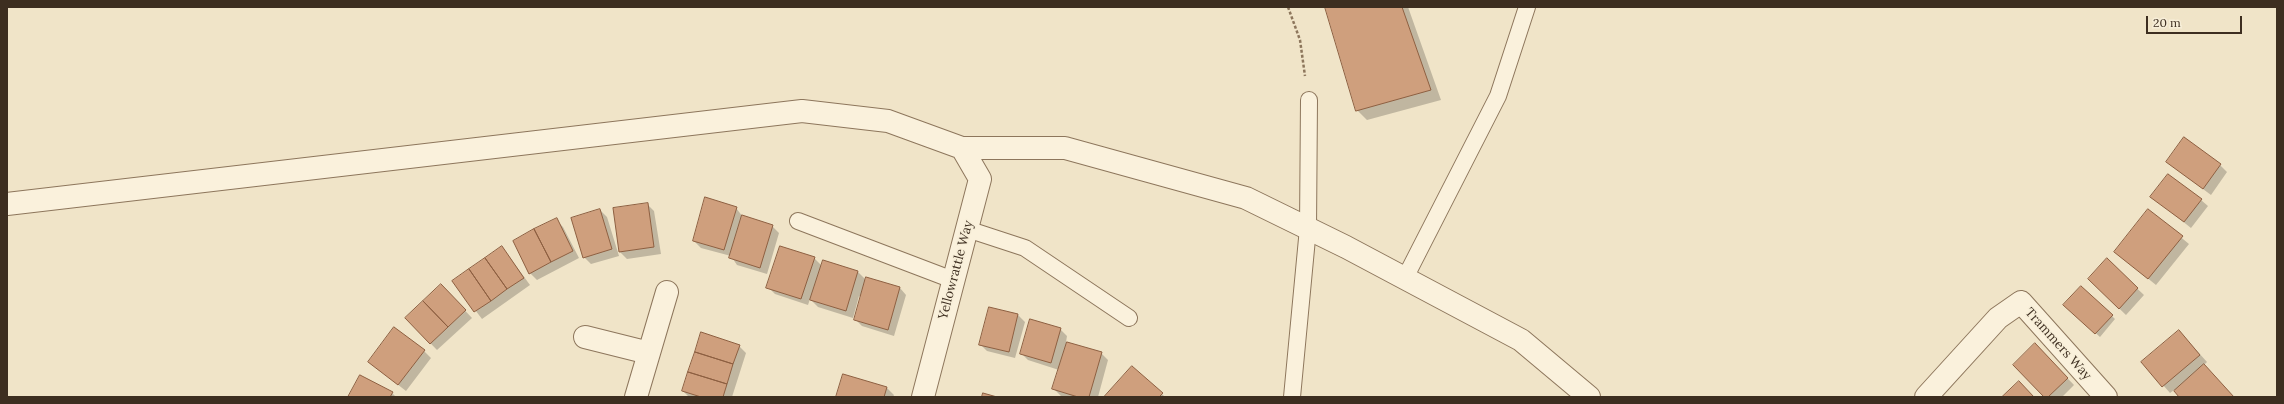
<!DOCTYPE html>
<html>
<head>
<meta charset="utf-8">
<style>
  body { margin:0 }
  #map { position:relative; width:2284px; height:404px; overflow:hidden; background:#f0e4c8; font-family:Lora,serif }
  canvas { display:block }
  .frame { position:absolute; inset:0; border:8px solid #3d2e20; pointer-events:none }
  .scale { position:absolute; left:2146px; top:16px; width:96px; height:18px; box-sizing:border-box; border:2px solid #3d2e20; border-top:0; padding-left:5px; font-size:12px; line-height:14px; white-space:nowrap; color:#3d2e20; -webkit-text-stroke:3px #f7eed8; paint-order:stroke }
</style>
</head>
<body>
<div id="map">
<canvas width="2284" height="404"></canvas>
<div class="frame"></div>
<div class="scale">20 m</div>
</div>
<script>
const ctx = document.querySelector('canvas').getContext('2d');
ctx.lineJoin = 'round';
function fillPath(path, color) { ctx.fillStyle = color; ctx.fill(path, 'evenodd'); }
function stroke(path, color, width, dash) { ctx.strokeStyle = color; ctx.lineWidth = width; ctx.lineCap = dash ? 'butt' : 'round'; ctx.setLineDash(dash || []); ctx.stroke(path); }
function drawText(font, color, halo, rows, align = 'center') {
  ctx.font = font + ' Lora,serif'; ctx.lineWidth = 3; ctx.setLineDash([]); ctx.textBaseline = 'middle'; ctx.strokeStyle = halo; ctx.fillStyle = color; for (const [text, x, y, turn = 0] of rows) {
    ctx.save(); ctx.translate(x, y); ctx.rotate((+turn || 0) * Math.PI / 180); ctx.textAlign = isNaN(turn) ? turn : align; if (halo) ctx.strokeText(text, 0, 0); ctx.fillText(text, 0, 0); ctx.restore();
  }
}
const shadow = new Path2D(`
  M1326,7H1408L1441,100L1367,120L1357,110Z
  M2167,162L2220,165L2227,172L2211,195Z
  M2152,197L2201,200L2208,206L2191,228Z
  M647,204L654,211L661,254L627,259L620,252L614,209Z
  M736,208L743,217L772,226L779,233L767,274L737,265L731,256L701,248L694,241Z
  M600,210L607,217L619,256L591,264L584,257Z
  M2148,210L2189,244L2156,285L2115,252Z
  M556,220L563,227L579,258L537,280L530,273Z
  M502,247L530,285L482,319L453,281Z
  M814,258L822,266L824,261L858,272L866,280L900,288L906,295L894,336L862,326L855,319L861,297L859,296L853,318L818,307L810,299L808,305L775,294L768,287Z
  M2107,260L2144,295L2126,315L2096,286Z
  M441,285L472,318L437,350L406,318Z
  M2068,308L2112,316L2115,319L2100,337Z
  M1018,315L1025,322L1015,358L987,351L980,344Z
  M1060,329L1067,336L1066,342L1101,353L1108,360L1098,397L1061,396L1054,389L1059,370L1028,360L1021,353Z
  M2179,331L2207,362L2204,365L2233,397H2180L2174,390L2170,393L2143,362Z
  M2035,345L2074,385L2062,397H2046Z
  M739,346L746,353L732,397H689L683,391Z
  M424,351L431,358L406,391L369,362Z
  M1132,368L1162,394L1165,397H1105Z
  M887,388L894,395L893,397H838Z
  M392,393L396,397H349Z`);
const building = new Path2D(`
  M1325,7H1402L1431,90L1356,111Z
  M2184,137L2221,164L2203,189L2166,162Z
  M2168,174L2202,199L2184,222L2150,197Z
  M705,197L737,207L724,250L693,241Z
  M648,203L654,247L619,252L613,208Z
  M600,209L612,249L583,258L571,218Z
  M2148,209L2183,236L2148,279L2114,252Z
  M742,215L773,225L760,268L729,258Z
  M557,218L573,251L551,262L534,229Z
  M534,229L551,262L529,274L513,241Z
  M502,246L524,278L507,289L485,258Z
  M780,246L815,257L801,299L766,288Z
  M485,258L507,289L491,301L469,269Z
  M2107,258L2138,288L2119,309L2088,279Z
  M823,260L858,271L846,311L810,300Z
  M469,269L491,301L474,312L452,281Z
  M866,277L900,287L888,330L854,320Z
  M441,284L466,310L448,327L423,301Z
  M2081,286L2113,315L2095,334L2063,305Z
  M423,301L448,327L430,344L405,318Z
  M989,307L1018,314L1009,352L979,345Z
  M1030,319L1061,328L1051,363L1020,354Z
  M394,327L425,350L398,385L368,362Z
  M2179,330L2200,355L2162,387L2141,362Z
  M701,332L740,345L733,364L695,352Z
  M1067,342L1102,352L1089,397H1078L1052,389Z
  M2035,343L2068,378L2048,397H2044L2013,365Z
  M695,352L733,364L727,384L688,372Z
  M2204,364L2234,397H2179L2174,391Z
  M1132,366L1163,393L1159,397H1104Z
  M688,372L727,384L723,397H701L682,391Z
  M843,374L887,387L884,397H836Z
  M360,375L393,392L390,397H348Z
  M2019,381L2034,397H2002Z
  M983,393L997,397H982Z`);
const path = new Path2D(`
  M1288,7L1300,40L1305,76`);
const service = new Path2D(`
  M798,221L953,280
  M967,229L1025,248L1129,318
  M1405,278L1498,96L1527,7
  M1292,397L1308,228L1309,100`);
const minor = new Path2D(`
  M7,204L802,111L888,121L962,148H1065L1246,198L1346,247L1521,340L1589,397
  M585,337L649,353
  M636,397L667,292
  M923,397L980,179L962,148
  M1926,397L1998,318L2021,302L2106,397`);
const streetNames = [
  ["Yellowrattle Way",956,270,-75],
  ["Trammers Way",2058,344,48]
];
fillPath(shadow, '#0003');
fillPath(building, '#cf9f7d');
stroke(building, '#8d5f41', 1);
stroke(service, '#8d765c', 18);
stroke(minor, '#8d765c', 24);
stroke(path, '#8d765c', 2.5, [3, 2]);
stroke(service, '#faf1dc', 16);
stroke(minor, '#faf1dc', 22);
drawText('13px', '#3d2e20', '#f7eed8', streetNames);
</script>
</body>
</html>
